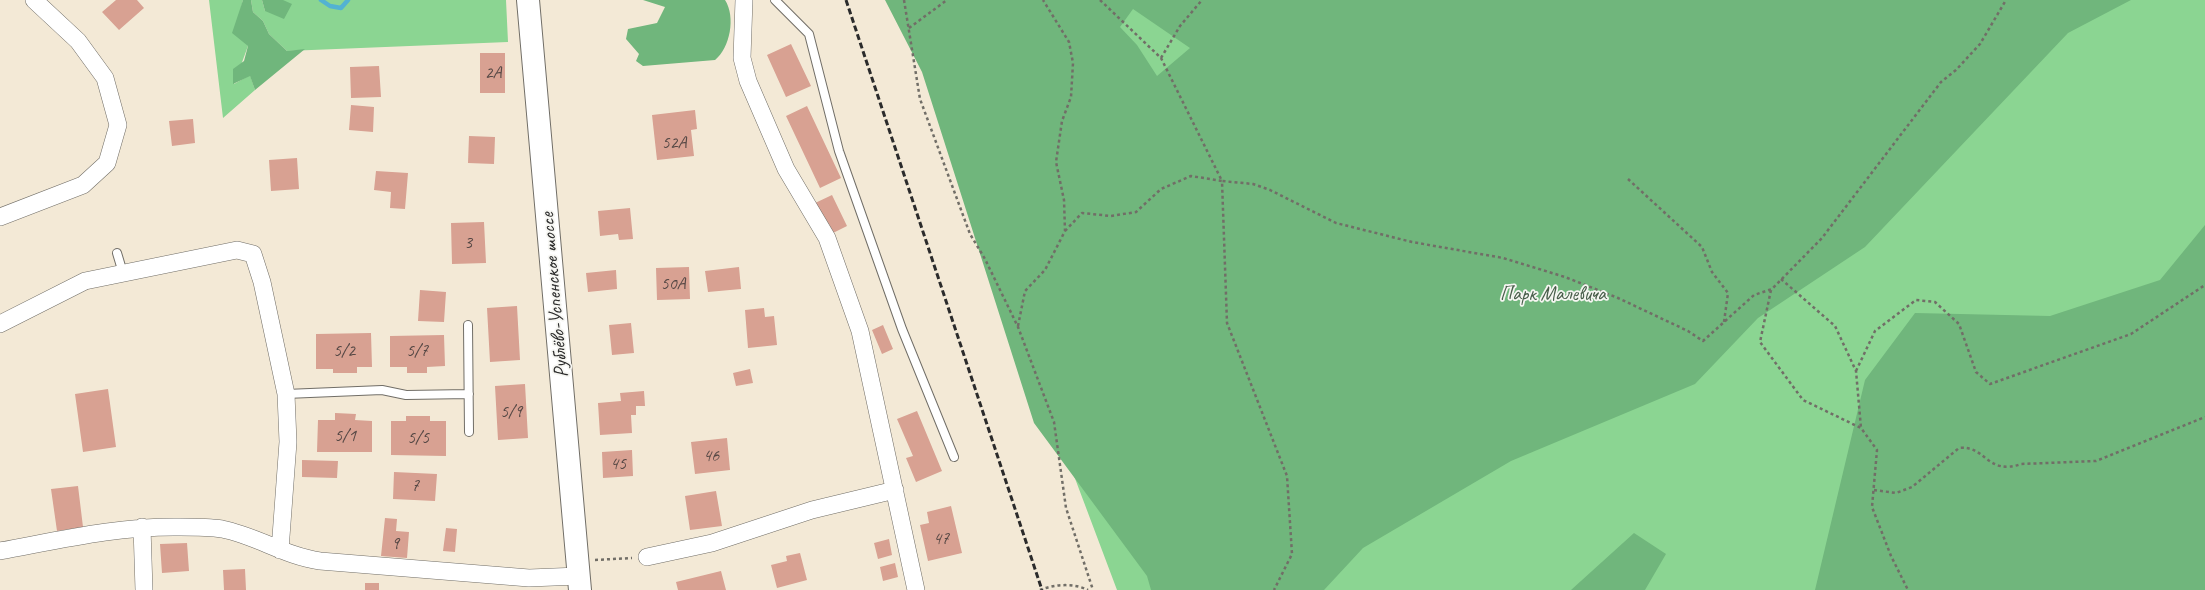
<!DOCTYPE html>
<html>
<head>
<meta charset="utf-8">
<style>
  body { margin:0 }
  canvas { display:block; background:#f3e9d6 }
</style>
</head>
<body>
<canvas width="2205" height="590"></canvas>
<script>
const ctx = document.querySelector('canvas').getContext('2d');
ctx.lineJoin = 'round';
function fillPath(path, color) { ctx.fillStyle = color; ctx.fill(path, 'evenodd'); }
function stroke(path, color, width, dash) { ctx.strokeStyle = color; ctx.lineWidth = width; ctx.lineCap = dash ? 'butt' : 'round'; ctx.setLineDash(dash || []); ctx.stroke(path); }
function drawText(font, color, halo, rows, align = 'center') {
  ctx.font = font + ' Caveat,sans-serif'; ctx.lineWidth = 3.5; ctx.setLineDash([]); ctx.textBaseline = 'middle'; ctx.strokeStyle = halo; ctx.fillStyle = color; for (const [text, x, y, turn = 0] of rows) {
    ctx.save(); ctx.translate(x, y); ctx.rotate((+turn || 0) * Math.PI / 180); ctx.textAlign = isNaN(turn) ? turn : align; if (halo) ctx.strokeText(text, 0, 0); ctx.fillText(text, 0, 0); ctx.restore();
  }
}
const green = new Path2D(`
  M209,0H243L239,16L248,46L234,84L250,75L255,90L223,118Z
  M251,0H262L265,11L283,0H506L508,42L287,51L269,34L263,21L253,12Z
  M902,0H2205V590H1117L1018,327Z`);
const forest = new Path2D(`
  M243,0H251L253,12L263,21L269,34L287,51L305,49L255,90L250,76L233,84V69L244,61L248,46L232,33Z
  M262,0H283L292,4L284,19L265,11Z
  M643,0H725C736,17 730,48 715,60L643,66L636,61L639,54L626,39L628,29L657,23L665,7Z
  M885,0H2131L2068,33L1865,247L1758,318L1695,384L1511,461L1363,548L1324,590H1151L1147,576L1034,423L922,72ZM1133,9L1190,48L1157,76L1137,45L1120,27Z
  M2205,225V590H1815L1865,380L1915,313L2050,316L2160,280Z
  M1634,533L1666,554L1645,590H1571Z`);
const stream = new Path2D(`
  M321,0L330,6L341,8L348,0`);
const building = new Path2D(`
  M116,0H137L144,8L119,30L102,12Z
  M791,44L811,86L786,97L767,55Z
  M480,53H505V93H480Z
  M379,66L381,97L351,98L350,67Z
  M351,105L374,107L373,132L349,130Z
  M807,106L841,178L820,188L786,116Z
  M695,110L697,129L691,130L694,156L657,160L652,115Z
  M193,119L195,143L172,146L169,121Z
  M469,136L495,137L494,164L468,163Z
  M297,158L299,189L271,191L269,160Z
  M376,171L408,173L405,209L390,208L391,192L374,190Z
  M832,195L847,226L833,233L829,224L824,227L813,204Z
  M630,208L633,239L619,240L618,234L600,236L598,211Z
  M484,222L486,263L452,264L451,223Z
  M689,267L690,299L657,300L656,268Z
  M739,267L741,289L708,292L705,271Z
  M616,270L617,289L588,292L586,273Z
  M420,290L446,292L444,322L418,321Z
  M517,306L520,360L490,362L487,308Z
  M764,308L765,317L774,316L777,345L748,348L745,310Z
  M631,323L634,353L612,355L609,325Z
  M883,325L893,349L882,354L872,330Z
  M371,333L372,367H357V373H333V369H316V334Z
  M444,335L445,366L427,367V373H407V367H390V336Z
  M750,369L753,383L736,386L733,373Z
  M525,384L528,438L498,440L495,386Z
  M108,389L116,447L83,452L75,394Z
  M644,391L645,406H636V415H631L632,433L600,435L598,403L621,401L620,393Z
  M917,411L942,471L916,482L906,458L913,456L897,419Z
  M335,413L356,414L355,420L372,421V452H317L318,420H335Z
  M406,416H430V421H446V456L391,455V421H406Z
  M727,438L730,470L695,474L691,442Z
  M632,450L633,476L603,478L602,452Z
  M302,460L338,461L337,478L302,477Z
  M394,472L437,474L435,501L393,499Z
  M78,486L83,527L57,531L51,489Z
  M716,491L722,526L690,530L685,496Z
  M951,506L962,553L928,561L920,525L929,523L927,512Z
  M385,518L397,519L396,531L409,532L407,558L381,556Z
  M446,528L457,529L455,552L443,551Z
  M889,539L892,555L878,559L874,543Z
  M187,543L189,571L162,573L160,544Z
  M800,553L807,580L777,588L771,565L787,561L786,556Z
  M895,563L898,577L883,581L880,567Z
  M245,569L246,590H224L223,570Z
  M721,571L726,590H678L676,582Z
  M365,583H379V590H365Z`);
const path = new Path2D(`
  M904,0L920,99L970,234L985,259L1018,327L1054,422L1066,508L1093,590
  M1100,0L1161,58L1222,181L1253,184L1270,190L1336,223L1412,242L1503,258L1565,277L1618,298L1688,331L1703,341L1754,295L1772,289L1822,238L1941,82L1956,70L1980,44L2006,0
  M909,28L947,0
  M1161,58L1180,26L1202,0
  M1628,179L1702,247L1712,272L1728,293L1724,322
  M1065,231L1082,213L1111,216L1136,212L1161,189L1191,176L1222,181L1227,323L1287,476L1292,554L1274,590
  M1781,279L1835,326L1856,371L1861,428
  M1771,290L1760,342L1803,400L1861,428L1877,450L1872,507L1891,556L1908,590
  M1018,326L1025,291L1045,270L1065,231L1064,200L1056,162L1062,121L1071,97L1073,63L1069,42L1043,0
  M1856,371L1875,331L1916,300L1935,302L1959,324L1976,372L1990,384L2131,334L2205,285
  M1874,490L1896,493L1912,487L1959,448C1986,445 1987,476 2021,464L2096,461L2205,417
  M595,560L632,558
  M1040,590C1055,584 1074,583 1088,590`);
const lane = new Path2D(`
  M775,0L809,34L839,151L902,329L954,457
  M117,253L123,273
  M468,325L469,432
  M286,394L382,390L406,395L469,394`);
const street = new Path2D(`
  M744,0L742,58L748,81L786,169L827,238L860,331L916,590
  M0,217L83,185L107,163L118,125L105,78L78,41L34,0
  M0,324L85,281L237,250L253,254L262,282L286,394L288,442L280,550
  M142,527L144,590
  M0,551C60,540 118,526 180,527C194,527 209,527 222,529C257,536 285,556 320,561L529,578L579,576
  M647,557L712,543L812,510L895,490`);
const secondary = new Path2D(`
  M528,0L580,590`);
const rail = new Path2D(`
  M846,0L1042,590`);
const numberNames = [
  ["2А",493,73],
  ["52А",674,143],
  ["3",468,243],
  ["50А",673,284],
  ["5/2",344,351],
  ["5/7",417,351],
  ["5/9",511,412],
  ["5/1",345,436],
  ["5/5",418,438],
  ["46",711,456],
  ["45",618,464],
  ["7",415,486],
  ["47",941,539],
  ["9",395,544]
];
const streetNames = [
  ["Рублёво-Успенское шоссе",555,295,-95]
];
const parkNames = [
  ["Парк Малевича",1553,295]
];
fillPath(green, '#8bd592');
fillPath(forest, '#70b67c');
stroke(stream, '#53b2d2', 4.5);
fillPath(building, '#d8a192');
stroke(lane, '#716e67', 10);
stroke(street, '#716e67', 18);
stroke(secondary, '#716e67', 24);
stroke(path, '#716e67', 2.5, [3, 3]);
stroke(lane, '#fff', 8);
stroke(street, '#fff', 17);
stroke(secondary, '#fff', 22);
stroke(rail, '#2b2b2b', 3, [6, 3]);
drawText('18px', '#564845', null, numberNames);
drawText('20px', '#2b2b2b', '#f6f6f2', streetNames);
drawText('20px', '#485e4a', '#f6f6f2', parkNames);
</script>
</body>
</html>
